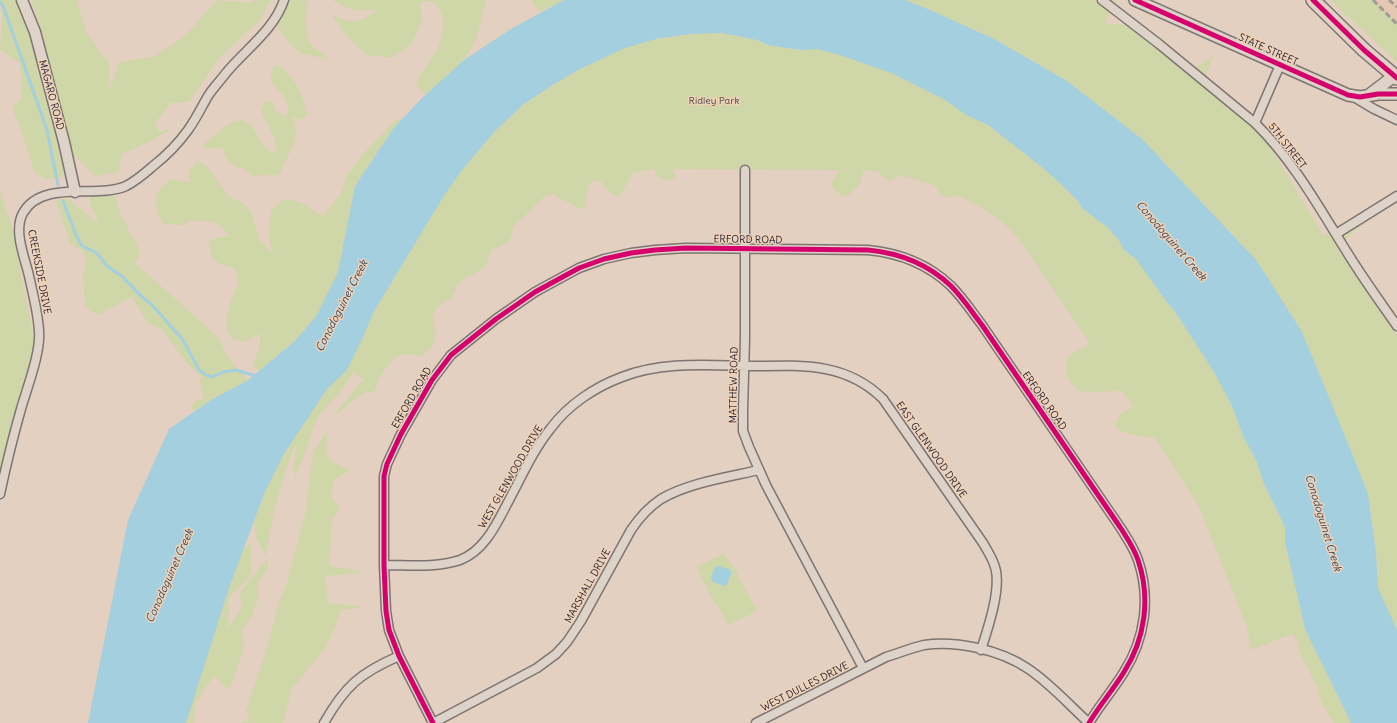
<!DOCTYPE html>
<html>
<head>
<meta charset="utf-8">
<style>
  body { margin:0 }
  canvas { display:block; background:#e3d0c0 }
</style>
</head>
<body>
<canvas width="1397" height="723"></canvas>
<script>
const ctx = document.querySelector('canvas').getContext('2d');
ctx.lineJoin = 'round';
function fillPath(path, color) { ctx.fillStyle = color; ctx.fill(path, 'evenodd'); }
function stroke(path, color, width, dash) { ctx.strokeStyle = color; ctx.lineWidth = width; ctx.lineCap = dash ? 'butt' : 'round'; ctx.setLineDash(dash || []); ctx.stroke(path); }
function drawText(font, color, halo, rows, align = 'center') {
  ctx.font = font + ' Delius,sans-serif'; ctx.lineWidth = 3; ctx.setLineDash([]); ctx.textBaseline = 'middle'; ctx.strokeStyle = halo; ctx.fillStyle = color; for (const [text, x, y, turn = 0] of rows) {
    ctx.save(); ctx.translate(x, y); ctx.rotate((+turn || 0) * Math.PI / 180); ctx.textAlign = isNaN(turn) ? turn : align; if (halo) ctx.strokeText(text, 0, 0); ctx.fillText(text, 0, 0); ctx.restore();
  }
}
const built = new Path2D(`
  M1364,0H1397V32Z`);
const green = new Path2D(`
  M0,0H15L19,6L41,65L44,37L31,0H77L86,32L109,63V91L119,62L155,56L184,37L217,0L253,3L254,0H271L260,20L220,57L189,102L170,103L155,123L159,132L174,127L151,141L122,154L119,172L95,176L74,155L63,176L48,179L35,173L23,135L12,108L22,97L20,63L0,49L2,14Z
  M289,0H308L306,19L309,43L330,60L300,53L287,41L278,27Z
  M332,0H486C481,20 478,44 463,60C453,73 439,83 427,94L421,90L417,84C419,74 426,68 431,60C440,47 448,25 440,10C438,6 434,3 431,1L421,2L422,22L411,44L392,58L367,55L350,40L331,14C350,24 360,24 376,10C358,11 348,11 332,0Z
  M533,0H564L542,11L537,9L532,2Z
  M905,0H1113L1116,1L1105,23L1138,26L1186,74L1214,55L1203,82L1263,135L1323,235L1365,223L1336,247L1397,336V630L1378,588L1376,552L1368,494L1349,446L1302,332L1257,261L1142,139L1067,81L996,40L937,13Z
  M1330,0H1373L1397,24V62Z
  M722,33L757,40L768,45L780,47L802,50L816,49L840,55L862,62L891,73L945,100L968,116L988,125L1043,168L1064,187L1078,201L1082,208L1107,227L1118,239L1124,250L1136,259L1169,305L1176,313L1214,372L1232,406L1244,438L1257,462L1264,484L1285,527V542L1305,629L1351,723H1333L1320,699L1317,687L1299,651L1298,641L1292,634L1251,650L1247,627L1199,507L1159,444L1155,438L1132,435L1118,430L1115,424L1121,413L1132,408V405L1122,391C1114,391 1088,393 1081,391C1070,387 1061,368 1069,357C1073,351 1085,347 1091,345L1023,244L1007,226L987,211L965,199L956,195L949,198L939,193L936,186L908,177L899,175L891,181L882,177L880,172L863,170C861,185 857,190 844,197L835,191L831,183L839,170L673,169L676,176L669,181L658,178L654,169L633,173L619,197L608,191L600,180L590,182L586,196L585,210C574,205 563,201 554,194L544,197L514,226L509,242L491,250L485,267L458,283L451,298L436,308L433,317L436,334L433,346L421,356L406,354L395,357L378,379L375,391L363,393L333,417L358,385L365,379L352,373C345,392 325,404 316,422C308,440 304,460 295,477L294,469L296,443C281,482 272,514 266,556L256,537L254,522L264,494L284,454L327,389L347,370L363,337L373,313L445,194L462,170L495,131L524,104L551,86L580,69L625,48L656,39L691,34Z
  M276,65C295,73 303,97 307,115L302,120L293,117C295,125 297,133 295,140C293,152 283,159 281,173C270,179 266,172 254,177L245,169L234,166L226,158L223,149C216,147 211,150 204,147V144L230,123L242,120L251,125L266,149L273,153C274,151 276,149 276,147C277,139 264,119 261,110L265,102L271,100L276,112L285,116L289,107L283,95L272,83L271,69Z
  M398,119H402L393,129L355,186L338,272L317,315L296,340L259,371L254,367V362L260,347V333L245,342L233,339C231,337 229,334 228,331C223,318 233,294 239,282L234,268C217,263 211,263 209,243L217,237H229L221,225L206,221H191L182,225L163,224C153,206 151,191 172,179L190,183L188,172L196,161L207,166L228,196L244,204L251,212L259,239L273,254L269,237L271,210L283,199L300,202L323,216L340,195L348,174L365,152L394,122Z
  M0,190L12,227L35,344L0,483Z
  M90,196H115L121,215L138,247L139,256L135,263L215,334L234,365L245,376L247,381L211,400L194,411L191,408L195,401L204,398L200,381L201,376L186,362L162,329L148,324L132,297L99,314L90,311L85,304L83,275L86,264L84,251L70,243L56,201L65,197C74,205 85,210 92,220H99L90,206Z
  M327,431C326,458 324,460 351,470L335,478L331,496L340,509L332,519L329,566L366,572L325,576L328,603L366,607L342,610L326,647L291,690L283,723H241L243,721H250L246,711L267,649L279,602L287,583L306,511L311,465L314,451Z
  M251,543V576L229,597L228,629L242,606L240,592L267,559L268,567L258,583V599L253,614L242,630L244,646L230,690L213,676L195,704L194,723H184L192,677L204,669L209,617L235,557Z
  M723,554L733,566L757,611L728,625L718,605L715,604L696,567Z`);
const water = new Path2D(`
  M564,0H905L937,13L996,40L1067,81L1142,139L1257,261L1302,332L1349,446L1368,494L1376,552L1378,588L1397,630V723H1351L1305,629L1285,542V527L1264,484L1257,462L1244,438L1232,406L1214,372L1176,313L1169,305L1136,259L1124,250L1118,239L1107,227L1082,208L1078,201L1064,187L1043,168L988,125L968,116L945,100L891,73L840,55L817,49L802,50L780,47L768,45L757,40L722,33L691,34L656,39L625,48L580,69L551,86L524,104L495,131L462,170L445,194L373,313L363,337L347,370L327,389L284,454L264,494L229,588L186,723H88L128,520L169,429L211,400L247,381L296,340L317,315L338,272L355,186L393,129L420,100L464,60L511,29Z
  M716,566H720L724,568L729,569L731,571V575L729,578C728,583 729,585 723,586L712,581L711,577Z`);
const stream = new Path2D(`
  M0,2L3,6L47,130L58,185
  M63,201L76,235L82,246L97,253L107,266L123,277L139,294L153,306L183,340L199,370L206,375L212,377L223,372L236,370L256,376`);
const minor = new Path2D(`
  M1102,0L1159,44L1255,123C1294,161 1321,211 1350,257C1365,281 1381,303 1397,326
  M1354,97L1374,109L1397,120
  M1255,123L1280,65
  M745,170V339L743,410V431L749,447L766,485L863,668
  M1336,234L1397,196
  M0,494C6,466 13,437 21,409C27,388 41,352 39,331C38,313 33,294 29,276C25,258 13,231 23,213C42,179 97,199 126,186C136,181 144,174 152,167C166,156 178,144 188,130C196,119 201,108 208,96C213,88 220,81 226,73C246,49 274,30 284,0
  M384,565C409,565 436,568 460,560C484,551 496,525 507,504C521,478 533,450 551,428C568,405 595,387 622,377C666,360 713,366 759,366C806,365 848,364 883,399L983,543C988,552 994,560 996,571C1000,593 988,628 981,650
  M324,723C345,686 360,673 399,656
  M433,723L399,656L389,630L386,611L384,565V476L387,464L401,434L432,380L451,355L496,319L535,292L579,268L604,259L631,253L655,250L686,248L868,250C899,253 928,264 951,286C963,298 972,312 982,325L1120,527C1127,538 1134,548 1138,560C1151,598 1145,639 1124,672C1113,690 1099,706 1089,723
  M433,723L537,668L556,654L567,642L581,621L631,530C639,518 649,507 661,499C688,483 728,477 759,470
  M756,723L886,657C899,653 911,648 924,645C956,640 1000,650 1027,668C1050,683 1069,705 1089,723`);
const tertiary = new Path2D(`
  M22,0L35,32L64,142L75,192`);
const secondary = new Path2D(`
  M1135,0L1348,95L1360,97L1378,94H1397
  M1369,95L1394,76`);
const primary = new Path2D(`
  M1313,0L1364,50L1397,78`);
const rail = new Path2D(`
  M1373,0L1397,24
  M1389,0L1397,7`);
const cycleway = new Path2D(`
  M1135,0L1348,95L1360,97L1378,94H1397
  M1313,0L1364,50L1397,78
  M433,723L399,656L389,630L386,611L384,565V476L387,464L401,434L432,380L451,355L496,319L535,292L579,268L604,259L631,253L655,250L686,248L868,250C899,253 928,264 951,286C963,298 972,312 982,325L1120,527C1127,538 1134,548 1138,560C1151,598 1145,639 1124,672C1113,690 1099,706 1089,723`);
const streetNames = [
  ["STATE STREET",1268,50,24],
  ["MAGARO ROAD",51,95,75],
  ["5TH STREET",1287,146,52],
  ["ERFORD ROAD",748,240,1],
  ["CREEKSIDE DRIVE",39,272,79],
  ["MATTHEW ROAD",734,385,-89],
  ["ERFORD ROAD",412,398,-60],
  ["ERFORD ROAD",1044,401,55],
  ["EAST GLENWOOD DRIVE",931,450,55],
  ["WEST GLENWOOD DRIVE",511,477,-60],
  ["MARSHALL DRIVE",588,586,-61],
  ["WEST DULLES DRIVE",805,687,-27]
];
const parkNames = [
  ["Ridley Park",714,101]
];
const waterNames = [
  ["Conodoguinet Creek",1171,241,49],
  ["Conodoguinet Creek",342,306,-63],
  ["Conodoguinet Creek",1323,523,73],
  ["Conodoguinet Creek",170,576,-66]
];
fillPath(built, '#e4c8b2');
fillPath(green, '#cfd6a7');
fillPath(water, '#a4cfde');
stroke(stream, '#a4cfde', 3);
stroke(minor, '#7d7572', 11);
stroke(tertiary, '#7d7572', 13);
stroke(secondary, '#7d7572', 14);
stroke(primary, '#7d7572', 16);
stroke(minor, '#ded3c8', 8);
stroke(tertiary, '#ded3c8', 10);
stroke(secondary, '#ded3c8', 11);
stroke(primary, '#e0d3c6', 13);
stroke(rail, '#a29a95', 3, [6, 3]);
stroke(cycleway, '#d6006c', 5);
drawText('10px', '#22223b', '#f0d2b6', streetNames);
drawText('10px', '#41474c', '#f0d2b6', parkNames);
drawText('italic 11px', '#37455e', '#f0d2b6', waterNames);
</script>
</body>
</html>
